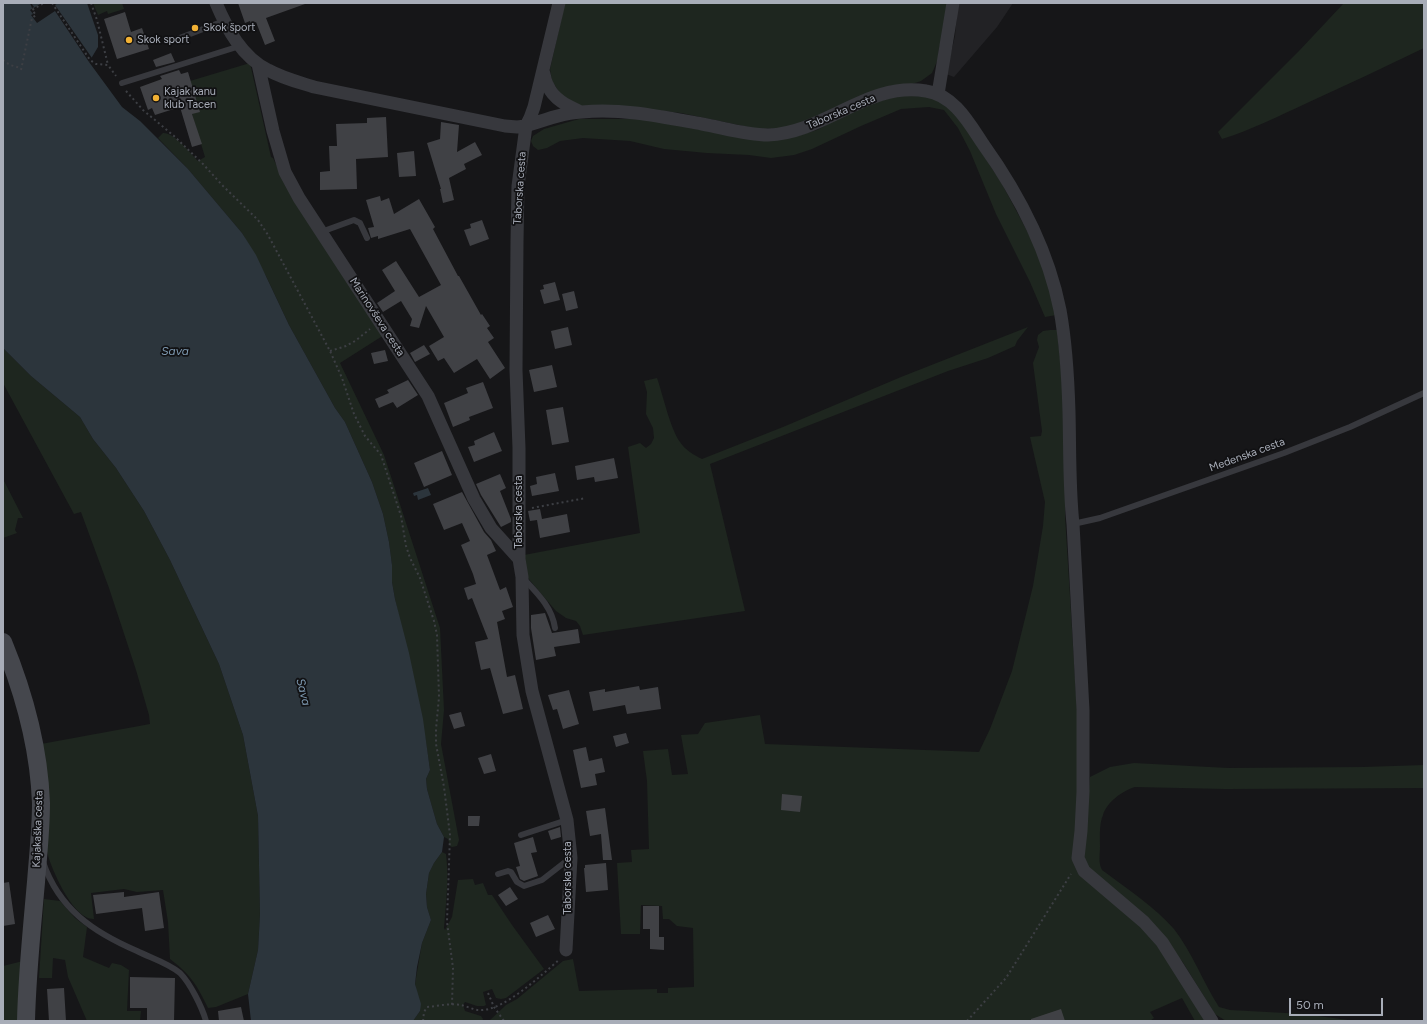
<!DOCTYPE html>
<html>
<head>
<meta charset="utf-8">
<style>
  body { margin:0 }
  #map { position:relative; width:1427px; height:1024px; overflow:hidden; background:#161618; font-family:Figtree,sans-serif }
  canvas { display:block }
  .frame { position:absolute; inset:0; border:4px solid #a8adb8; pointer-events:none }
  .scale { position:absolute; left:1289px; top:998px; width:94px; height:18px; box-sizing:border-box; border:2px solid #a8adb8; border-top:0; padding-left:5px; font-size:12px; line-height:14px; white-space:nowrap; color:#a8adb8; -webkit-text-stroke:3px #111113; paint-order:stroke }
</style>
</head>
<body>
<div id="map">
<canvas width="1427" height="1024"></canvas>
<div class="frame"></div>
<div class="scale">50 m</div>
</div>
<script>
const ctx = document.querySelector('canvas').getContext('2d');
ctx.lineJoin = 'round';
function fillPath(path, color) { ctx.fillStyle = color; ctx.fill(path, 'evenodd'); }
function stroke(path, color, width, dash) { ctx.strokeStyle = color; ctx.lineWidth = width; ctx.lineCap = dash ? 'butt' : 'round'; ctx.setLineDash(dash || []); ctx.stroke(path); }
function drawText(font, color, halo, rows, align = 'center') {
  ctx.font = font + ' Figtree,sans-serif'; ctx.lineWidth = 3.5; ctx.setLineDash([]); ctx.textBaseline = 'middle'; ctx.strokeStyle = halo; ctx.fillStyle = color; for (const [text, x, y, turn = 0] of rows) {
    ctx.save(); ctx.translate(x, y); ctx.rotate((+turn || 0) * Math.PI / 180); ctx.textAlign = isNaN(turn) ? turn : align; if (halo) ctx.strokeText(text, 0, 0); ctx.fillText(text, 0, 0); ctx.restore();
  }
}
const built = new Path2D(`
  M958,3H1013L997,27L954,77L946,74L955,36Z`);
const green = new Path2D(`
  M93,3H122L124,9L108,14L107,11L98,15Z
  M565,3H949L942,39L939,48L938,59L932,73L921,81L912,84L890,86L804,124L785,128L758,129L681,113L644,109L584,107L563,98L552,81L550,69Z
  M1344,3H1424V48C1385,67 1346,85 1307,103C1279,116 1251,130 1222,139L1218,132L1298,52Z
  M250,63L271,157L273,158L284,181L384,335L340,363L384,455L440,628L444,710L441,744L459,840L457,846L452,847L450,846L448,839L444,837L437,824L427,789L426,779L430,770L426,742L395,599L392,582V565L389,542L383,514L372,482L345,422L335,408L289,325L267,278L242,233L188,169L158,138L163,133C174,132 190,153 198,161L205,157L192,114L190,81Z
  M900,95L933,96L955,111L1002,184L1042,259L1056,315L1045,317L1030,282L996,214L970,151L958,128L944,110L929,107L901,109L861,126L812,149L794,155L771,158L749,155L707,153L664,149L630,141L583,138L560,141L547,148L538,150L533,146L531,141L533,136L544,129L579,119H642L797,136L817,130L857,108Z
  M1028,327L1017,341L1015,346L988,358L948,371L710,464L745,611L583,635L580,626L576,621L566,618L556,611L527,577L524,555L640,533L628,447L640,443L646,448L651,444L654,438L653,428L646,414L647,392L644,381L657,378C663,395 670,428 680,442C685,450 694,455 702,459L783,427L901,377Z
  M1050,330H1057L1065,405V516L1080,759L1075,861L1143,928L1178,971L1208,1021H1195L1182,998L1150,1012L1154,1018L1150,1021H489L506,1005L517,999L563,961L573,959L579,991L657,989V993H668V988L694,987L693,928L677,926L669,919H663L662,906L641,905L640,934H621L617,863L632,862L631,850L649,849L647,781L643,751L668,749L672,775L688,774L681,735L698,734L705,723L760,715L765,744L979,752L990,729L1012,671L1033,586L1043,526L1045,502L1030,437L1041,436L1042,431L1033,363L1039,347L1037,340L1038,335L1043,331Z
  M3,348L31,376L80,417L93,439L116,468L144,511L170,560L219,664L243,735L258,816L260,914L258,950L248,994L216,1007L208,1008C197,985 191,975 170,959L168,922L163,890L137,892L124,889L91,893L94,919C73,920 51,868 47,852L41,744L150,724L149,715L136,670L109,588L81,512L74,514L3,383Z
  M3,479L23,518H18L15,530L17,533L3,538Z
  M1134,763L1228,768L1363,767L1424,765V788L1226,789L1135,787C1122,791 1107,802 1103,815C1099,824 1100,837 1100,846C1100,855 1098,863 1102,870C1126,888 1155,907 1174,929C1192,952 1203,982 1219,1007L1230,1010L1304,1014L1355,1021H1226L1215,1014L1182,961L1088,867L1084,857L1090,777L1110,767Z
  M442,852L446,854C449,878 446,904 444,928L445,930L452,917L458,880L473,879L475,885L483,883L488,895H492L512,925L544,969L506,998L501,999L496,998L492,989L483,992L486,1005L484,1006H477L465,1002L463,1005L465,1011L481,1016L483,1019L482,1021H413L420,1011L415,984L422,943L431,920L427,907L426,894L429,873L434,863Z
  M44,899L60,901L75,918L87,927L83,957L109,968L112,963L121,965L129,970L127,1011H141L140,1021H87L68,977L65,960L53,958L52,978H39Z
  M23,961L21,1021H3V966Z`);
const water = new Path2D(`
  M3,3H27L28,5L27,3H30L32,8L34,7L31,3H49L54,11V3H87L98,35V47L89,62L122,107L140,121L188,169L242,233L256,255L289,325L335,408L345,422L372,482L383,514L389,542L392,565V582L395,599L409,653L423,719L430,770L426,779L427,789L437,824L444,837L442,852L434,863L429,873L426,894L427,907L431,920L422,943L417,967L415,984L421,1004L420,1011L413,1021H251L248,994L258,950L260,914L258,816L243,735L219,664L170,560L144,511L116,468L93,439L80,417L31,376L3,348Z
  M428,488L431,495L418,500L417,495L414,496L413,493Z`);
const pier = new Path2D(`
  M42,3H51L53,6L52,3H58L55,5L92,58L89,62L55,11L37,23L31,15L33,14L30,10Z`);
const building = new Path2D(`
  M238,3H305V4L266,18L275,41L265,45L256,22L251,24L250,21L245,23Z
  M125,12L131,32L142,28L149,49L117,59L104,19Z
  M171,53L175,62L156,67L153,60Z
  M179,70L181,74L188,72L200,112L192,114L202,144L192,147L180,107L155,115L152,108L148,110L140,87L162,79L160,76Z
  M386,117L388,157L356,159L357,189L320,190V172L330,171L329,146H337L336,124L367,123V118Z
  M441,122L459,125L457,152L475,142L482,155L464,164L466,169L449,178L454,200L443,203L440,189H441L427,143L440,139Z
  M414,151L416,176L399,177L397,153Z
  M380,196L381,201L389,198L394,214L419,199L435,227L433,229L458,276H459L481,315L482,314L490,326L487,328L494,338L488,342L505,368L490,379L477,359L454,373L444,358L438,361L429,346L444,337L426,306L419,328L410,326L412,319L401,301L383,312L377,303L395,291L382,270L396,261L419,297L441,285L410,229L378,239V236L371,238L368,228L374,227L366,200Z
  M482,220L489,239L470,246L464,230L471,228L470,224Z
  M555,282L560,300L544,304L540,290L544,289L543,285Z
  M574,291L578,308L566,311L562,294Z
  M568,327L572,345L555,349L551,331Z
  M424,345L430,354L415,362L410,353Z
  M385,350L388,361L374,364L371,353Z
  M552,365L557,387L534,392L529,370Z
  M408,380L418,395L397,408L393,402L379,408L375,399L389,393L387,390Z
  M483,382L493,408L469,417L470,420L453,427L444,403L468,393L466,388Z
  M563,407L569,442L552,445L546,410Z
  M494,432L502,451L474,462L468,447L475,445L474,441Z
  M442,451L452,475L424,487L414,463Z
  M614,458L618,478L595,482L594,477L577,480L575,466Z
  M555,473L559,491L532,496L530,486L537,484L536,477Z
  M500,474L506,488L500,491L511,519V522L501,527L481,495L476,484Z
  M462,492L484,532L491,540L496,551L487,555L500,590L506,587L513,607L502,611L505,619L497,622L507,677L515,675L523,709L503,714L490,668L481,670L475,642L488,639L472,598L468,600L464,588L476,584L473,574L461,545L470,541L462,523L444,530L433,504Z
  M540,509L542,519L567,514L570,532L540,538L537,520L530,521L528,511Z
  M545,613L552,633L578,629L580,643L554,647L556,656L536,660L531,628V615Z
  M639,686L640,690L658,687L661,709L627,714L625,705L593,711L589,692L605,689V692Z
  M569,690L579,724L563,729L557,709L553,710L548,695Z
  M461,712L465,726L454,729L449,715Z
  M626,733L629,743L616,747L613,736Z
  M586,747L589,761L602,758L605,772L595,774L597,785L581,788L573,750Z
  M491,754L496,771L484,774L478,758Z
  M782,794L802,796L800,812L781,810Z
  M605,808L612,860H603L601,834L590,836L586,811Z
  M468,816H480L479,826H468Z
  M560,827L561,837L551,840L548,831Z
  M533,837L537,852L531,853L538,876L524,881L520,879L516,867L520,866L514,843Z
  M606,863L608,890L586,892L584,868H585V865Z
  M9,882L15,924L3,926V883Z
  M510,887L518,899L506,906L498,895Z
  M124,892V897L159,892L164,928L145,931L142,908L96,914L93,895Z
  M643,906H659V937H664V950L650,949V929H643Z
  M548,915L555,929L536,937L530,923Z
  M130,977L175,978L174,1021H147V1008H130Z
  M64,988L66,1021H49L47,989Z
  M241,1007L244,1021H219L218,1011Z
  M1061,1009L1065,1021H1031V1019Z`);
const path = new Path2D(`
  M52,3L90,60L96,64L108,65L116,76
  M91,3L97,20L108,65
  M3,60L10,65L21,68
  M21,70L32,18L36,15L32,10L44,3
  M126,91L143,110L174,136L203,164L223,186L258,220L268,235L330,351L342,378L354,414L365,436L381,455L401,516L406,546L410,558L420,578L434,621L437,635L439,697L436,729V744L444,787L450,835L447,922L453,968L452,1005
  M330,351L346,346L355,341L370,329
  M532,508L586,498
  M488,993L494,1007L504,1021
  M423,1021L424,1012L427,1007C438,1006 450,1003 461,1005C467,1006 473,1010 479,1010C503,1012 541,975 559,960
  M967,1021L1006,978L1071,874`);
const lane = new Path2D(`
  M177,39L224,21
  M122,83L240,46
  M321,232L354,220L360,223L367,238
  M1073,524L1100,518L1284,453L1350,427L1424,393
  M523,578C537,593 552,607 555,628
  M521,835L567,820
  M43,862C59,909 93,932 137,951C151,958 168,963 180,973C190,983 202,1007 206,1021
  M498,874L508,871L511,872L517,882L524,886L542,880L569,859`);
const street = new Path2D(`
  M216,3C227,29 242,57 268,70C282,78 298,82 314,87L505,126L517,127L526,126L530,118L534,107L559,3
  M258,64L273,131L285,172L299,198L428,396L474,499L491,528L519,559
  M543,71C545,76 545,82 548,86C554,100 568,106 581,112
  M938,94L953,3
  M566,950L571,858L567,820L532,691L523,635L522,577L519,559V448L516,370L517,242L518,186L526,126C544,120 563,113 582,112C623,108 663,117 702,124C724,128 746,135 768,135C825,133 868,81 926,91C954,95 969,123 983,144C1018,193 1048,250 1060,310C1066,343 1068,378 1069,412C1070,450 1069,487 1073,524L1083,710V792L1081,831L1078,858L1084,871L1144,922L1162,942L1212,1021`);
const secondary = new Path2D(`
  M3,642C24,693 39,748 41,803C41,830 38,856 36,882C32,928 27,975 26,1021`);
const markers = [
  [195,28,4,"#f2b134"],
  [129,40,4,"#f2b134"],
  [156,98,4,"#f2b134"]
];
const poiNames = [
  ["Skok šport",203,28],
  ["Skok sport",137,40],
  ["Kajak kanu",164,92],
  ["klub Tacen",164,105]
];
const streetNames = [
  ["Taborska cesta",841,112,-23],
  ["Taborska cesta",520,188,-86],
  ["Marinovševa cesta",377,317,57],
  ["Medenska cesta",1247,455,-20],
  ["Taborska cesta",519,512,-90],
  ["Kajakaška cesta",38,829,-88],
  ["Taborska cesta",568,878,-90]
];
const waterNames = [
  ["Sava",175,351],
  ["Sava",303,692,76]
];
fillPath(built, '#222225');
fillPath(green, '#1e261f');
fillPath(water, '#2c353c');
fillPath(pier, '#161618');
fillPath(building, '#404145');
stroke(path, '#3d3f44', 2, [2, 3]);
stroke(lane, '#37383d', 6);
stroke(street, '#37383d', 13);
stroke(secondary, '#45474d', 18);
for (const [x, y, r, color] of markers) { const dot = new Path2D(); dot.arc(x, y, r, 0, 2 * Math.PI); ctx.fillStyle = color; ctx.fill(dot); stroke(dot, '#111113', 1.5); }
drawText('11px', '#a8adb8', '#111113', poiNames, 'left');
drawText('11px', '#a8adb8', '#111113', streetNames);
drawText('italic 12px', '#7f9bb3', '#111113', waterNames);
</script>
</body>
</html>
